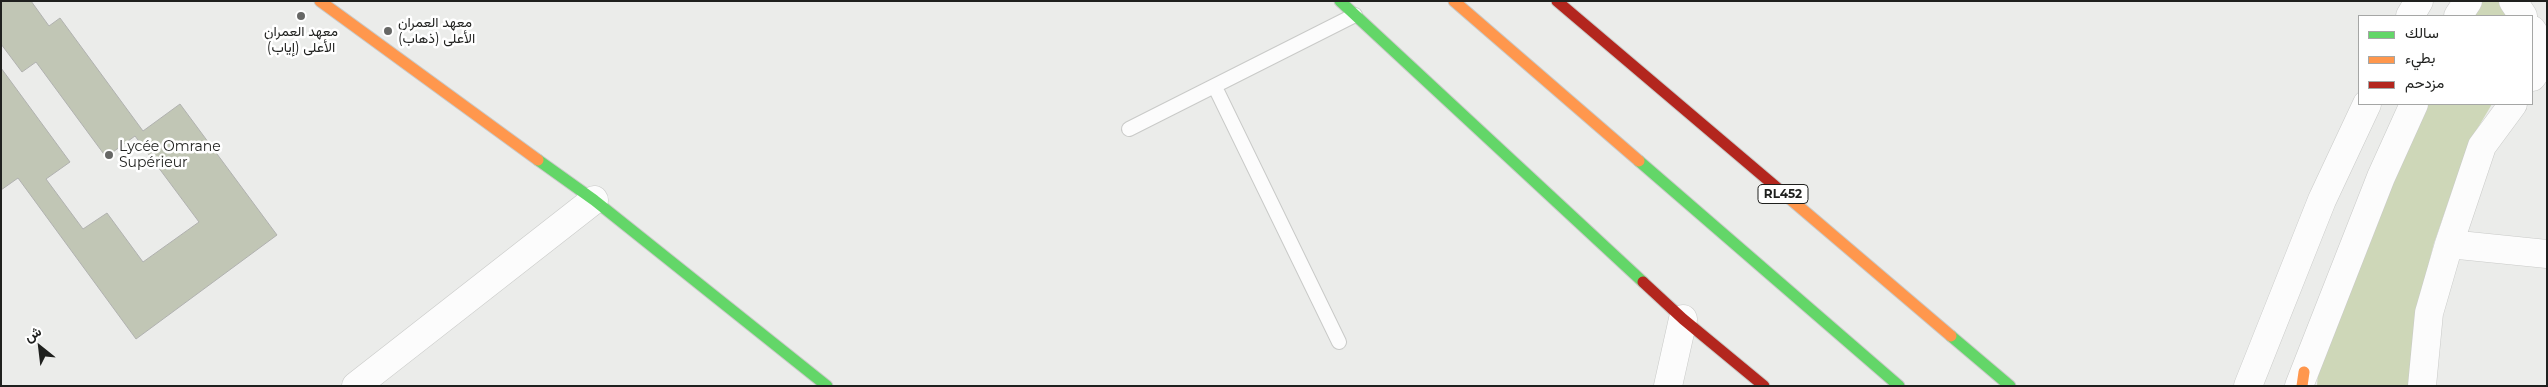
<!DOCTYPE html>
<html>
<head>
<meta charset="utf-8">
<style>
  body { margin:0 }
  #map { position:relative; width:2548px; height:387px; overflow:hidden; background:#ebecea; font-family:Montserrat,Vazirmatn,sans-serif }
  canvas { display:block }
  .frame { position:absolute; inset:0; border:2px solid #1f201e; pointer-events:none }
  .legend { position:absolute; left:2358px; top:15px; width:175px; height:90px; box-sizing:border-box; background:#fff; border:1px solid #a5a6a5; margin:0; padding:6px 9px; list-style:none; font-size:15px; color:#1f201e }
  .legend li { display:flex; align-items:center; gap:10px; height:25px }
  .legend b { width:25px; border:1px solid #a5a6a5 }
  .north { position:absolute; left:15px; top:322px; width:50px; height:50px; -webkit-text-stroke:4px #fff; paint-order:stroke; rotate:331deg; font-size:14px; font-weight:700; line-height:20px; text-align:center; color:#1f201e }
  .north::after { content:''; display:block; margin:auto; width:18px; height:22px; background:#1f201e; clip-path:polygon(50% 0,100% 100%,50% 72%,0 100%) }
</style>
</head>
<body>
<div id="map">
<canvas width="2548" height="387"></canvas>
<div class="frame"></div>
<ul class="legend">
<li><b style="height:6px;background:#63d668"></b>سالك</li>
<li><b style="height:6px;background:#ff974d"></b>بطيء</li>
<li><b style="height:6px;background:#b3261e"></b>مزدحم</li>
</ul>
<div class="north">ش</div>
</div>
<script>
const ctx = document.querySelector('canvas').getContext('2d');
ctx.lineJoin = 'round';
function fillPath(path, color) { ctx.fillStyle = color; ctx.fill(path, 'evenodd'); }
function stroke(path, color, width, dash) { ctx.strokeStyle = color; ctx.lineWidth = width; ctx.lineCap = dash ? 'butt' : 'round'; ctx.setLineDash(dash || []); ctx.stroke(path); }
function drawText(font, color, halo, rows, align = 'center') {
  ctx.font = font + ' Montserrat,Vazirmatn,sans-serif'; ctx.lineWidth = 5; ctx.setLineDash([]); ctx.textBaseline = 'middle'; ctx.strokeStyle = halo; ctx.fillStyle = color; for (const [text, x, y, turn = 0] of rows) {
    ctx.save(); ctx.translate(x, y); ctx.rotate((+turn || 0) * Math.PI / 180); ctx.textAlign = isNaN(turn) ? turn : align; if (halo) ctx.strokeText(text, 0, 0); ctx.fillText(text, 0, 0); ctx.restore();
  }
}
const green = new Path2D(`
  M2471,1H2500L2509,16H2461Z
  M2415,104H2492L2470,141L2434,243L2417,310L2409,386H2317L2318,372Z`);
const building = new Path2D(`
  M1,1H31L49,26L60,18L143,131L180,104L277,235L136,339L18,178L1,190V68L70,162L46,179L83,229L107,213L143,262L199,222L135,136L106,157L36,62L22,72L1,44Z`);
const lane = new Path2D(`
  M1215,87L1339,342
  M1129,129L1355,15`);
const street = new Path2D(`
  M2513,1L2523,16
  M2410,16L2419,1
  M2458,16L2468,1
  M2532,30L2547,53
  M2532,77L2547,56
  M2449,244L2547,254
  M356,386L594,200
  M1668,386L1683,319
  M2248,386L2322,200L2367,104
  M2299,386L2381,177L2414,104
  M2422,386L2429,313L2449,244L2482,146L2513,104`);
const fast = new Path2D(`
  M1340,1L1643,282
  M538,160L594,200L827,386
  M1639,161L1899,386
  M1951,336L2010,386`);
const slow = new Path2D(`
  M320,1L538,160
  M1454,1L1639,161
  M1782,192L1951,336
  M2302,386L2304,372`);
const jam = new Path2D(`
  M1557,1L1782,192
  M1643,282L1683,319L1764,386`);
const markers = [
  [301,16,5,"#666765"],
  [388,31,5,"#666765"],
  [109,155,5,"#666765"]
];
const shields = [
  [1783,194,50]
];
const shieldNames = [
  ["RL452",1783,194]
];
const poiNames = [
  ["معهد العمران",398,23],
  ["الأعلى (ذهاب)",398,39],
  ["معهد العمران",301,32,"center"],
  ["الأعلى (إياب)",301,48,"center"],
  ["Lycée Omrane",119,147],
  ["Supérieur",119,163]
];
fillPath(green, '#ced7b8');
fillPath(building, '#c1c6b5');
stroke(building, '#b0b1af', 1);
stroke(lane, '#c9cac8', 16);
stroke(street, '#c9cac8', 29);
stroke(fast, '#c9cac8', 13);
stroke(slow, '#c9cac8', 13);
stroke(jam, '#c9cac8', 13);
stroke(lane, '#fcfcfc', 14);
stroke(street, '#fcfcfc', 28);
stroke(fast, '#63d668', 11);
stroke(slow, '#ff974d', 11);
stroke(jam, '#b3261e', 11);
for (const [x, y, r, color] of markers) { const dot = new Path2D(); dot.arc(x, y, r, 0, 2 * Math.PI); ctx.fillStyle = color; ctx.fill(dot); stroke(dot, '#fff', 2); }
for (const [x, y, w] of shields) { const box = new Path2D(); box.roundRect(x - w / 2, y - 9.5, w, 19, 4); ctx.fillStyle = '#fff'; ctx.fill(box); stroke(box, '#1f201e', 1); }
drawText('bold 12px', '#1f201e', null, shieldNames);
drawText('14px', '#1f201e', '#fff', poiNames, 'left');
</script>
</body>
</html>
